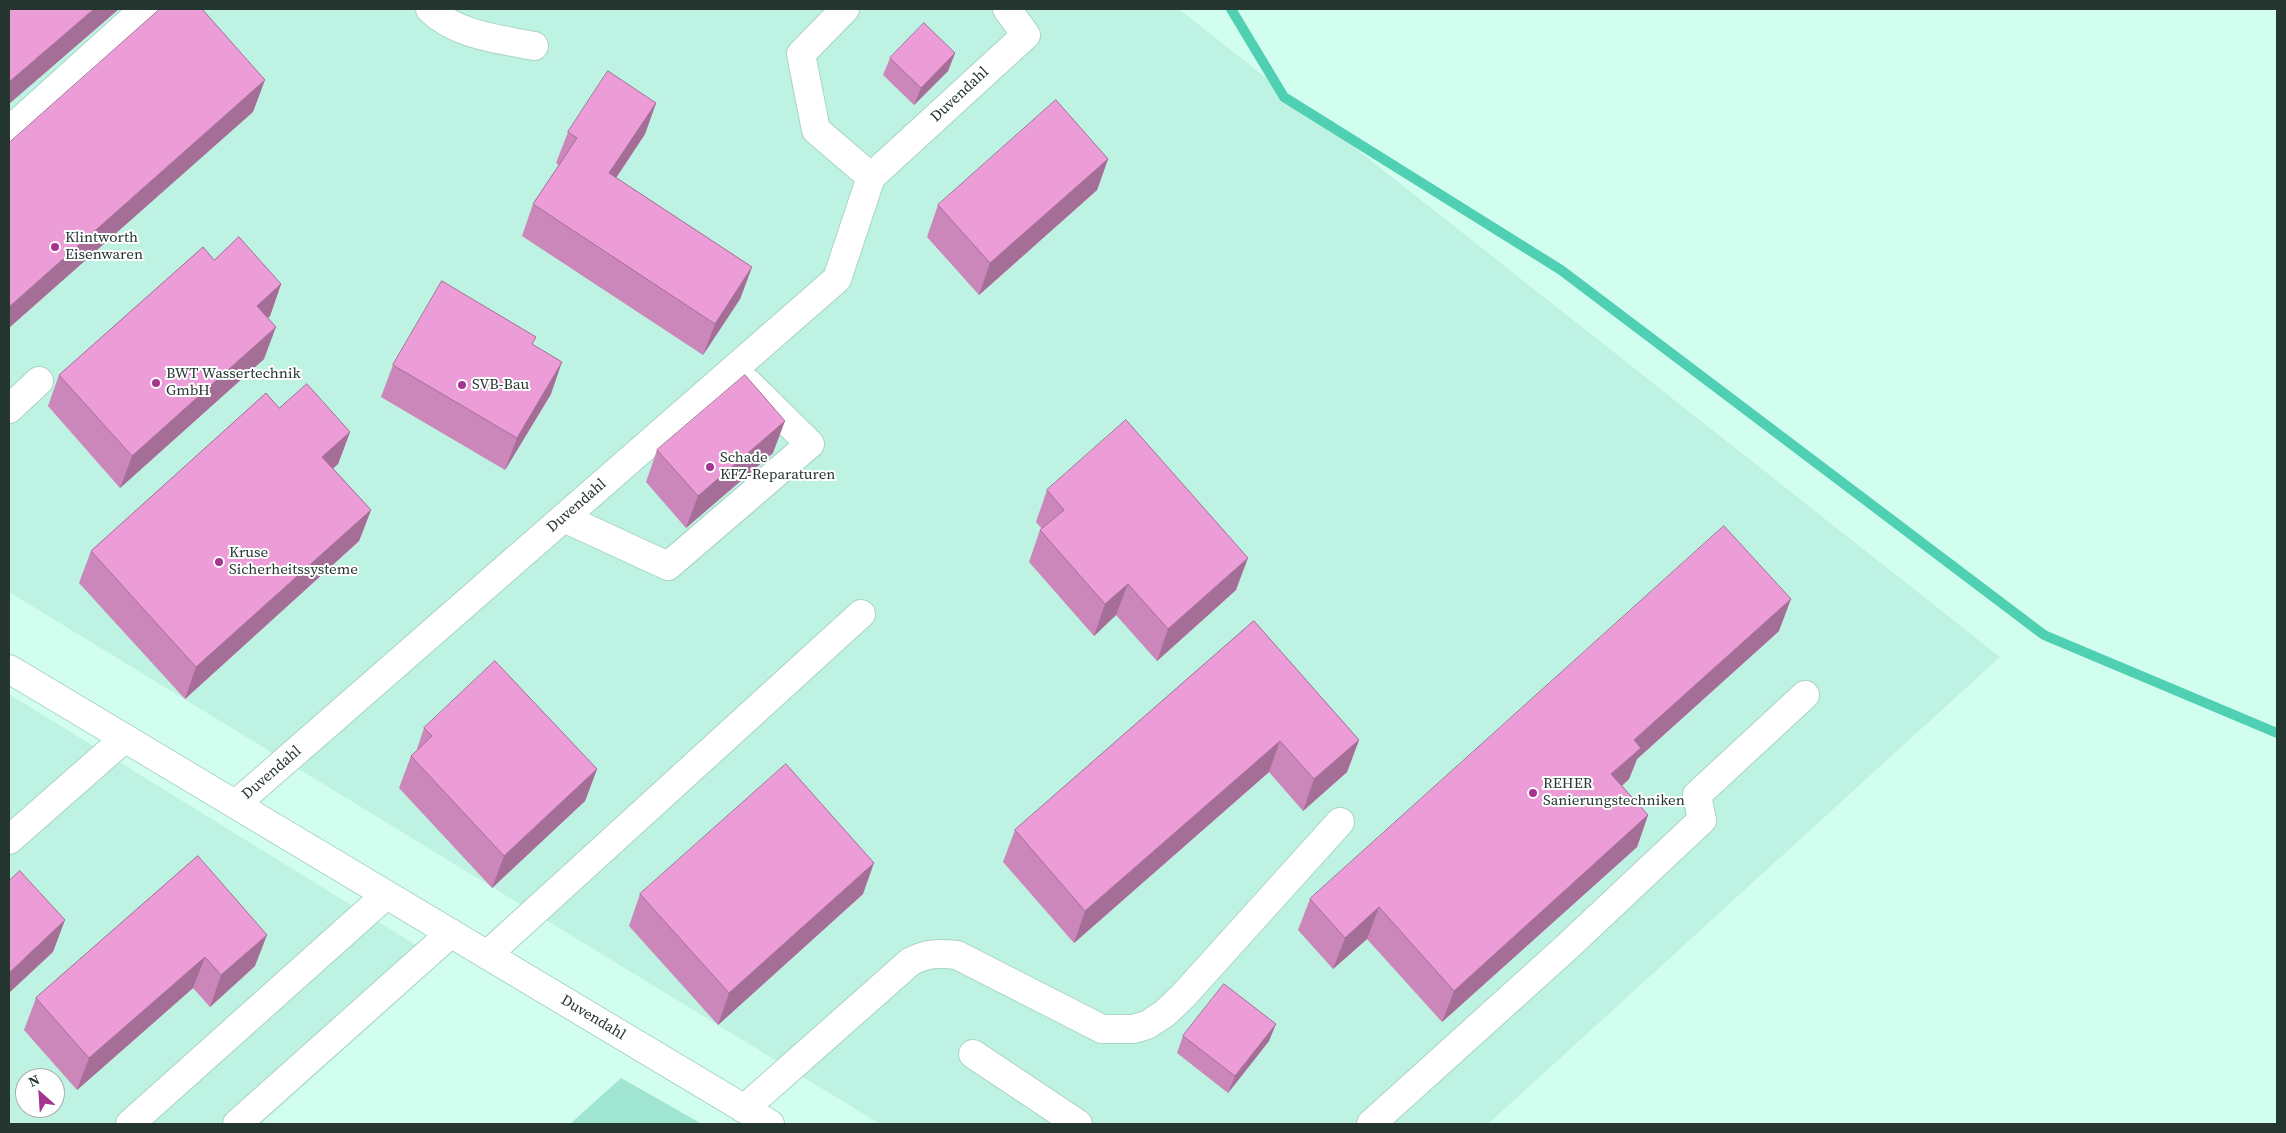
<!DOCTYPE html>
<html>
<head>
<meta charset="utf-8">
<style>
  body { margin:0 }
  #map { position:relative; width:2286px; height:1133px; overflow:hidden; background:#d2fef0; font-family:"Source Serif 4",serif }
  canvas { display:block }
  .frame { position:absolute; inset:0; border:10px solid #253631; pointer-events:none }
  .north { position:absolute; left:15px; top:1068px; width:50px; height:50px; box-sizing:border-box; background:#fff; border:1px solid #a8afad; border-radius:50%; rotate:334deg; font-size:14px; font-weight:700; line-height:20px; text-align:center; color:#253631 }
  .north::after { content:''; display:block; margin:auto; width:18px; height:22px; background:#a53490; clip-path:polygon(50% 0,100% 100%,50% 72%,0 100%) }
</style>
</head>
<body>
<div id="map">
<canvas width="2286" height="1133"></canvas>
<div class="frame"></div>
<div class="north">N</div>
</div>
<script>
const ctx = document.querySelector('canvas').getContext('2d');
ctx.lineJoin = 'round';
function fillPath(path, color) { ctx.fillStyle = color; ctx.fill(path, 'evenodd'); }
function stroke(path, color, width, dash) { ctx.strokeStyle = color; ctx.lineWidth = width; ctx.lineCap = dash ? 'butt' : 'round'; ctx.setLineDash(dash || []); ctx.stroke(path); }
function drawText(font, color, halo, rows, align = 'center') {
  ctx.font = font + ' "Source Serif 4",serif'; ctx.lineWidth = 4; ctx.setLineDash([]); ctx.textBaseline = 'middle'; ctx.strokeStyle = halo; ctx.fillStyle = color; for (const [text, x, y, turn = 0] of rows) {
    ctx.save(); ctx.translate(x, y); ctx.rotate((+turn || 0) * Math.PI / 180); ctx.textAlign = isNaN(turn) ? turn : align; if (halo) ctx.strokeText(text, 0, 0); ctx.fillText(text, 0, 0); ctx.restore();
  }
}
const built = new Path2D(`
  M9,9H1179L2000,657L1488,1124H880L9,592Z
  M9,694L442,961L261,1124H9ZM25,1078H55V1108H25Z`);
const green = new Path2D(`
  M621,1078L702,1124H570Z`);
const stream = new Path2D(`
  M1231,9L1284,97L1561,270L2044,635L2277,733`);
const minor = new Path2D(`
  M430,9C456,35 499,39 534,46
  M845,9L801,54L816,130L871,177
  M9,131L144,9
  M9,409L39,381
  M564,518L668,566L810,444L748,383
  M9,669L770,1124
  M236,804L837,279L871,177L1026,35L1007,9
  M9,840L125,738
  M487,955L861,614
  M973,1054L1078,1124
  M744,1109L910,962C926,953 939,953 957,955L1102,1029H1133L1147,1025L1164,1014L1183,996L1340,822
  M130,1124L386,895
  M237,1124L451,933
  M1371,1124L1567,947L1702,820L1697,795L1805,695`);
const wall = new Path2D(`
  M955,53L948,71L914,105L883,75L890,58Z
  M656,103L645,134L616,178L752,267L740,299L703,355L522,236L533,204L559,165L556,163L568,132Z
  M1108,159L1097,190L979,295L927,237L938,205Z
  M214,260L281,284L270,316L267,318L264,359L120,488L48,406L59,375Z
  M533,345L551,394L505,470L381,397L393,365Z
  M279,408L350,432L338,464L333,468L371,510L359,541L185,699L79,583L91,551Z
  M657,450L773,453L686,528L646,482Z
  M1047,490L1236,590L1157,661L1116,615L1094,636L1029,562L1040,530L1042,529L1036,522Z
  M1254,621L1359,740L1347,772L1303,811L1269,772L1074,943L1003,862L1015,830Z
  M1779,631L1637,759L1629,779L1622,786L1648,815L1637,847L1442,1022L1367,939L1333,969L1298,930L1310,899Z
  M424,728L597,769L585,801L492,888L399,788L411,756L416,752Z
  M198,856L255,966L210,1007L193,988L77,1090L24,1030L36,998Z
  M640,894H863L718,1025L629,926Z
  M1183,1036L1269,1041L1228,1093L1177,1053Z`);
const shadedWall = new Path2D(`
  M94,9H119L9,104V82Z
  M955,53L948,71L914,105L921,88Z
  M265,80L253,112L9,328V307Z
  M656,103L645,134L598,205L609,173Z
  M1108,159L1097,190L979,295L990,263Z
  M752,267L740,299L703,355L715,324Z
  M281,284L270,316L245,338L257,306Z
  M276,327L264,359L120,488L132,456Z
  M562,362L551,394L505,470L517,438Z
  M785,421L773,453L686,528L698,496Z
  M350,432L338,464L311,489L322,457Z
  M371,510L359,541L185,699L196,667Z
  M1248,558L1236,590L1157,661L1168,629Z
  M1128,584L1116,615L1094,636L1105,604Z
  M1791,599L1779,631L1637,759L1629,779L1599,806L1611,774L1634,740Z
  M1359,740L1347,772L1303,811L1314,779Z
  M1280,741L1269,772L1074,943L1085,911Z
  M597,769L585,801L492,888L504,856Z
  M1648,815L1637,847L1442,1022L1454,991Z
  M874,863L863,894L718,1025L729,993Z
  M1379,907L1367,939L1333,969L1345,938Z
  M65,920L53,952L9,993V973Z
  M267,935L255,966L210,1007L221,975Z
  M205,957L193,988L77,1090L89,1058Z
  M1276,1024L1269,1041L1228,1093L1235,1076Z`);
const building = new Path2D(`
  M9,9H94L9,82Z
  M160,9H202L265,80L9,307V143Z
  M924,23L955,53L921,88L890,58Z
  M608,71L656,103L609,173L752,267L715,324L533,204L577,138L568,132Z
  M1056,100L1108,159L990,263L938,205Z
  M239,237L281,284L257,306L276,327L132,456L59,375L203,247L214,260Z
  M442,281L536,337L532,344L562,362L517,438L393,365Z
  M745,375L785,421L698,496L657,450Z
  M307,384L350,432L322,457L371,510L196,667L91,551L266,393L279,408Z
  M1126,420L1248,558L1168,629L1128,584L1105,604L1040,530L1064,510L1047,490Z
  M1724,526L1791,599L1634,740L1641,748L1611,774L1648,815L1454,991L1379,907L1345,938L1310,899Z
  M1254,621L1359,740L1314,779L1280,741L1085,911L1015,830Z
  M495,661L597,769L504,856L411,756L432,736L424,728Z
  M786,764L874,863L729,993L640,894Z
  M198,856L267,935L221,975L205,957L89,1058L36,998Z
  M20,871L65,920L9,973V881Z
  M1224,984L1276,1024L1235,1076L1183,1036Z`);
const markers = [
  [55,247,5,"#a53490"],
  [156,383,5,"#a53490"],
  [462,385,5,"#a53490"],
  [710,467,5,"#a53490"],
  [219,562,5,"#a53490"],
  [1533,793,5,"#a53490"]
];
const streetNames = [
  ["Duvendahl",960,95,-43],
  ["Duvendahl",577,506,-41],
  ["Duvendahl",272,773,-41],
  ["Duvendahl",593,1018,31]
];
const poiNames = [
  ["Klintworth",65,238],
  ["Eisenwaren",65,255],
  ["BWT Wassertechnik",166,374],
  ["GmbH",166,391],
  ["SVB-Bau",472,385],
  ["Schade",720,458],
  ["KFZ-Reparaturen",720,475],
  ["Kruse",229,553],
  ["Sicherheitssysteme",229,570],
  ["REHER",1543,784],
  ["Sanierungstechniken",1543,801]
];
fillPath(built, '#bef2e2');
fillPath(green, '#a0e5d1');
stroke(stream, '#50d0b2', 10);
stroke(minor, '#a9d3c6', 30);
stroke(minor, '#fff', 28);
fillPath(wall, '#cb87ba');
fillPath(shadedWall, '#a56e97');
fillPath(building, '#ec9dd8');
stroke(building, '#a56e97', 1);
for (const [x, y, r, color] of markers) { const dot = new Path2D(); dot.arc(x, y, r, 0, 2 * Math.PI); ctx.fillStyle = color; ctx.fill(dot); stroke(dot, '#fff', 2); }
drawText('15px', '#253631', '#fff', streetNames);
drawText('15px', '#253631', '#fff', poiNames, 'left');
</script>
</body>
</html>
